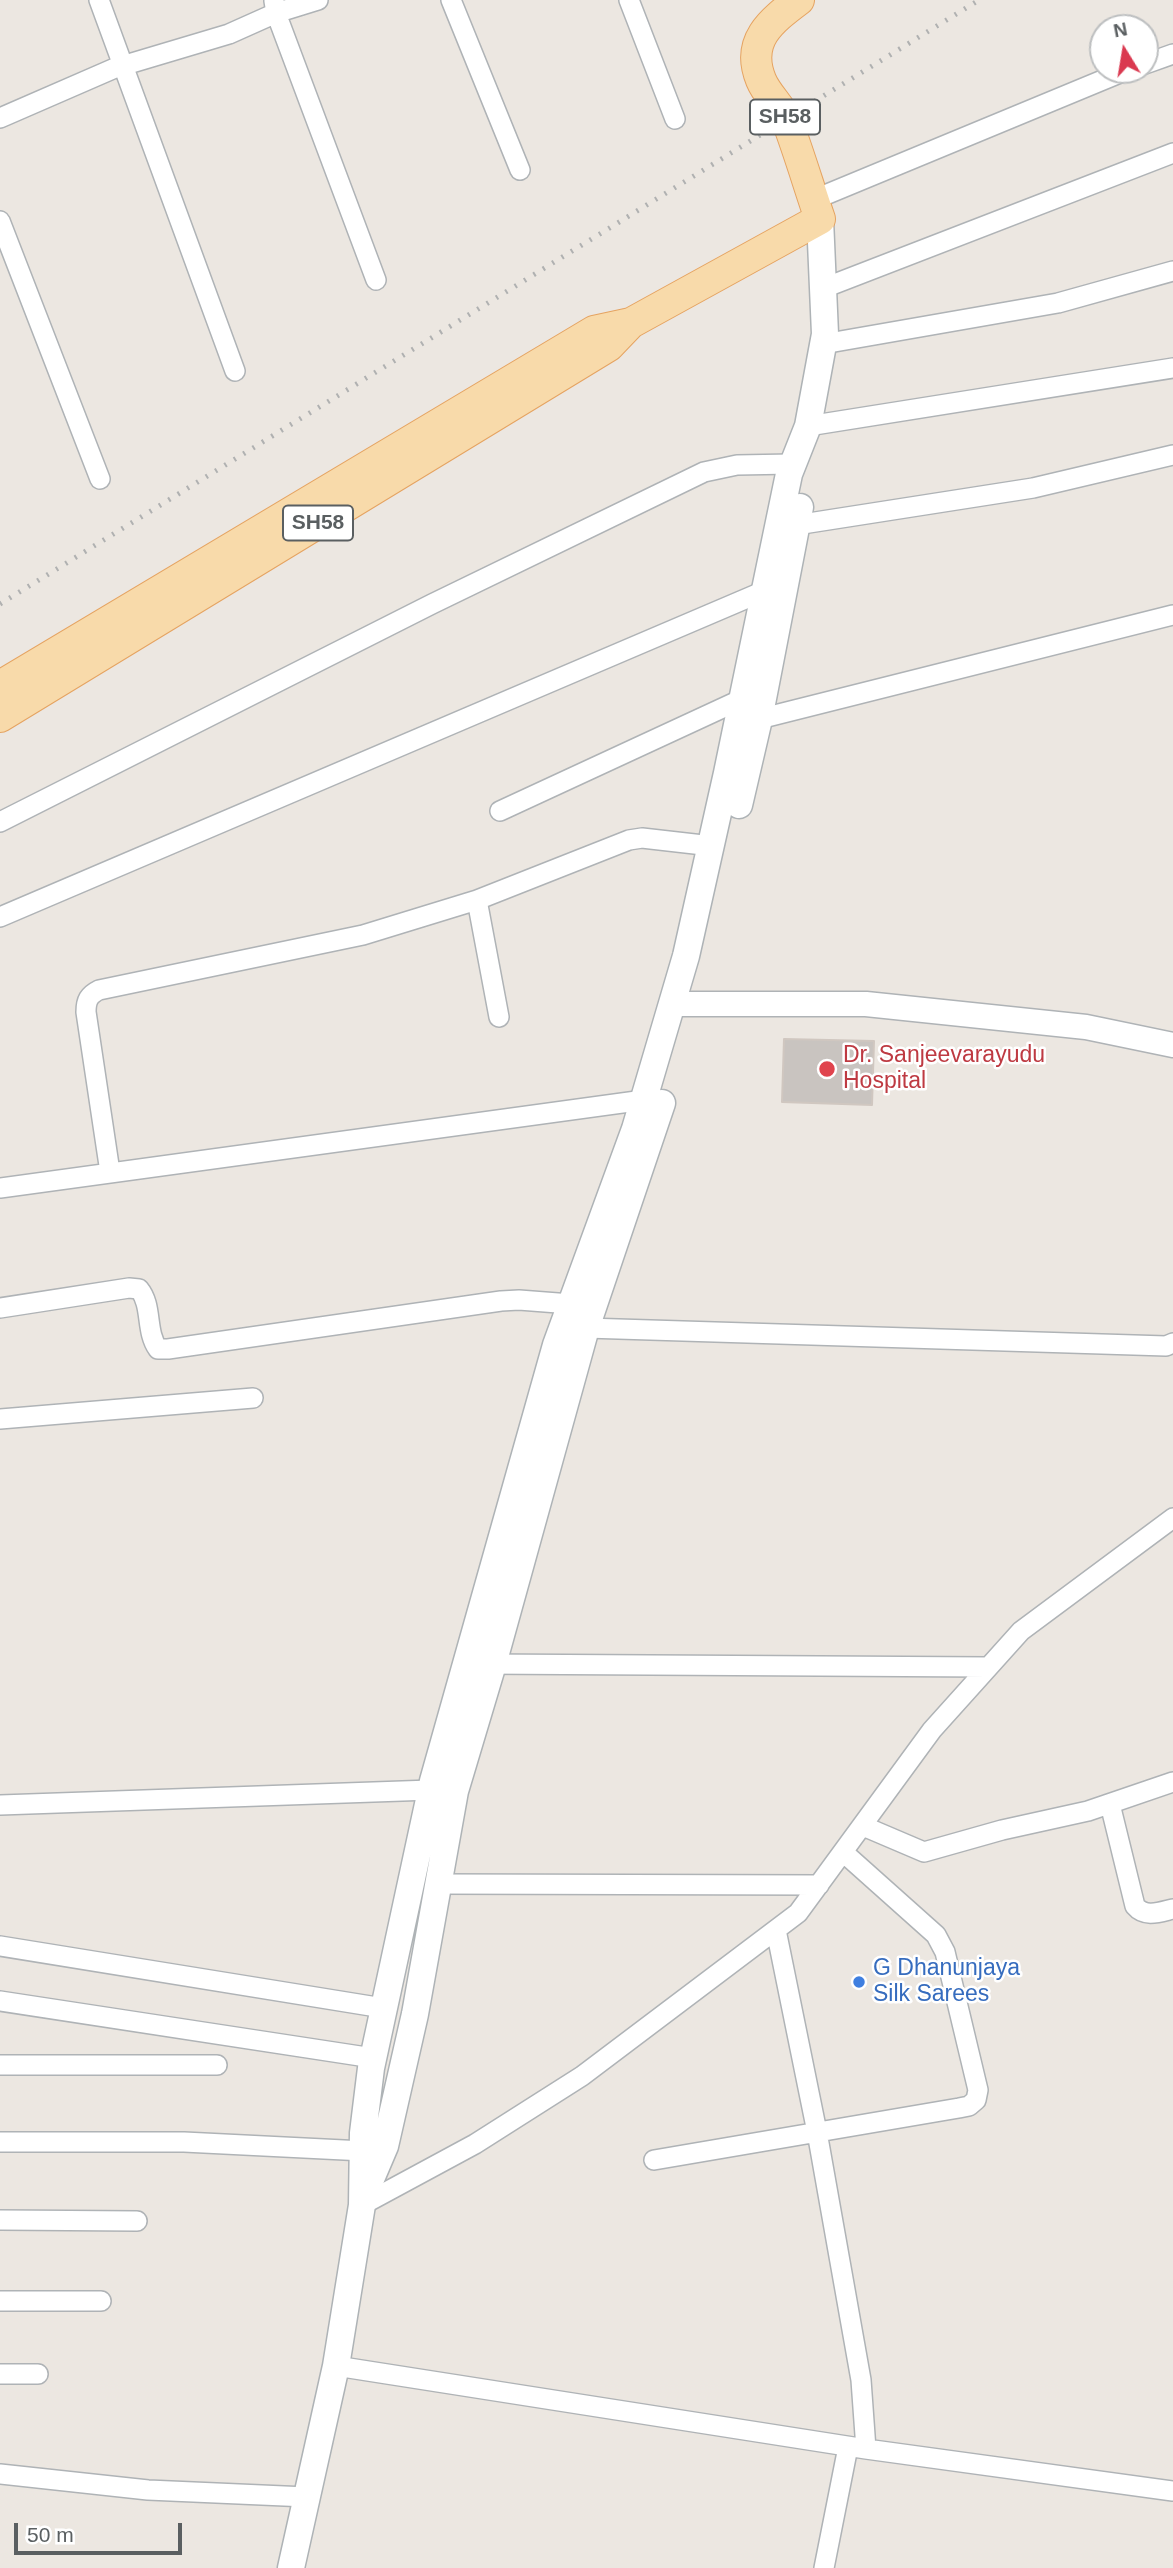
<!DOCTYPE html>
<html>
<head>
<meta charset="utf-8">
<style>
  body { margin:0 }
  #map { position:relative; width:1173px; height:2568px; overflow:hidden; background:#ece7e1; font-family:Arial,sans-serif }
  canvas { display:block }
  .north { position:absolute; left:1089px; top:14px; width:70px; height:70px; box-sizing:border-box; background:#fff; border:2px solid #bdbfc0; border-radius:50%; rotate:349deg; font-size:19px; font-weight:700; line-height:28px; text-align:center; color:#5a5f61 }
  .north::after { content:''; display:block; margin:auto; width:24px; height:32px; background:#da3950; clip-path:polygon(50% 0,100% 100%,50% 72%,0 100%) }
  .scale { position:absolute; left:14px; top:2523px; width:168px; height:32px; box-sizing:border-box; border:4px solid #5a5f61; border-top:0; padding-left:9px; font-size:21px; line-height:24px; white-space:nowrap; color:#5a5f61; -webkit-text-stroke:5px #fff; paint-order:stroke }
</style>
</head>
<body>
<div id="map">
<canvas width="1173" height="2568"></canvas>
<div class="north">N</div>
<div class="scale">50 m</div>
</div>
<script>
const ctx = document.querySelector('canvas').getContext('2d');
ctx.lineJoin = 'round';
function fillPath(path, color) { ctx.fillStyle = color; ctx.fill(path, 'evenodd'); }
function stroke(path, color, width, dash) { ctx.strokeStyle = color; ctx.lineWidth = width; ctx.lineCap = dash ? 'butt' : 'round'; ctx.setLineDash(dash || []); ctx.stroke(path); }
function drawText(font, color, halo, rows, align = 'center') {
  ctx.font = font + ' Arial,sans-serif'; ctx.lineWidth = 5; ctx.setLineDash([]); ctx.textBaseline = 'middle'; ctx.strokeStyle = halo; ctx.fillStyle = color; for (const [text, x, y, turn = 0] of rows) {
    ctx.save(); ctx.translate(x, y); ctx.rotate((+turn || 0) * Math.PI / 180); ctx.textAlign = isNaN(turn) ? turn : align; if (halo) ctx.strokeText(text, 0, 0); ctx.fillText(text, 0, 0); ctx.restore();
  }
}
const building = new Path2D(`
  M784,1039L874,1041L872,1105L782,1102Z`);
const minor = new Path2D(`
  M99,0L235,371
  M451,0L520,170
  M629,0L675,119
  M274,1L276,13L376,280
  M1145,64L1173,54
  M0,118L115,68L229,34L276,13L318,0
  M813,200L1127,70
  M0,221L100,479
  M824,288L1173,153
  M823,344L1058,303L1173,271
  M808,426L1173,368
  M796,525L1033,488L1173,455
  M759,719L1173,615
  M500,811L742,699
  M0,822L432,604L704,472L737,465L792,464
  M477,900L499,1017
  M0,917L764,591
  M110,1172L86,1012C86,1000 89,995 99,990L363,935L477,900L629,840L642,838L712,846
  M0,1188L644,1100
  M0,1308L129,1288L139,1289C153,1306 145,1331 158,1349H168L501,1301L519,1300L571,1304
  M586,1328L1166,1346L1173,1343
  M0,1419L253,1398
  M481,1664L988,1667
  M1110,1804L1135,1906C1145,1918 1160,1912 1173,1909
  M0,1805L431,1790
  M863,1826L924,1852L1002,1830L1088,1811L1173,1782
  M439,1884L819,1885
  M776,1930L817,2132L861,2380L866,2449
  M0,1946L383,2008
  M0,2001L373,2058
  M0,2065H217
  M0,2142H184L364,2151
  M654,2160L959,2108L969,2106L976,2100L978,2090L945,1952L936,1935L843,1852
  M362,2205L475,2144L582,2076L798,1913L932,1730L1021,1631L1173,1518
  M0,2220L137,2221
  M0,2301H101
  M336,2366L866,2449L1173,2491
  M0,2374H38
  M0,2474L148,2490L307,2497
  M824,2568L848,2447`);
const tertiary = new Path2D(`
  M672,1004H866L1086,1027L1173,1045`);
const secondary = new Path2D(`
  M739,805L759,719L800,507
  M368,2186L385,2146L415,2014L455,1791L493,1664L586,1328L662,1103
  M291,2568L336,2366L362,2205L363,2133L371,2068L433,1781L556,1345L635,1129L686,956L727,773L789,474L808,426L825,334L820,219`);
const primary = new Path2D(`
  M0,686L594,331L631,323L820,219C809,187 799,153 787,121C781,106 767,95 761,80C745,41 771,21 799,0
  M0,717L609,346L631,323`);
const rail = new Path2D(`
  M0,604L979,0`);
const markers = [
  [827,1069,9,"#e0444e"],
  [859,1982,7,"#3f7fe0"]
];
const shields = [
  [785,117,70],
  [318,523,70]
];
const shieldNames = [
  ["SH58",785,117],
  ["SH58",318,523]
];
const healthNames = [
  ["Dr. Sanjeevarayudu",843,1056],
  ["Hospital",843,1082]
];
const shopNames = [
  ["G Dhanunjaya",873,1969],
  ["Silk Sarees",873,1995]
];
fillPath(building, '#c9c4c0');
stroke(building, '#d0c7c0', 2);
stroke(minor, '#afb3b6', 22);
stroke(tertiary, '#afb3b6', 27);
stroke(secondary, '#aeb3b6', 29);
stroke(primary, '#e5a361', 32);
stroke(minor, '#fff', 19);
stroke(tertiary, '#fff', 24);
stroke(secondary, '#fff', 26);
stroke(primary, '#f8daaa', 30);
stroke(rail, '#b0b1b1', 5, [2, 9]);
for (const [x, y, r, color] of markers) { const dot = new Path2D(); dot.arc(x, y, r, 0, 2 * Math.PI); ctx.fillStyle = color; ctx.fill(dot); stroke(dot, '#fff', 2.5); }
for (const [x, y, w] of shields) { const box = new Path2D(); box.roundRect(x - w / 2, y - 17.5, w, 35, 5); ctx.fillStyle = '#fff'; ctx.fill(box); stroke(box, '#5a5f61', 2); }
drawText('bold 21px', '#5a5f61', null, shieldNames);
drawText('23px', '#be3a42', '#fff', healthNames, 'left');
drawText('23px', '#366cbe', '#fff', shopNames, 'left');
</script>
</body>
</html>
